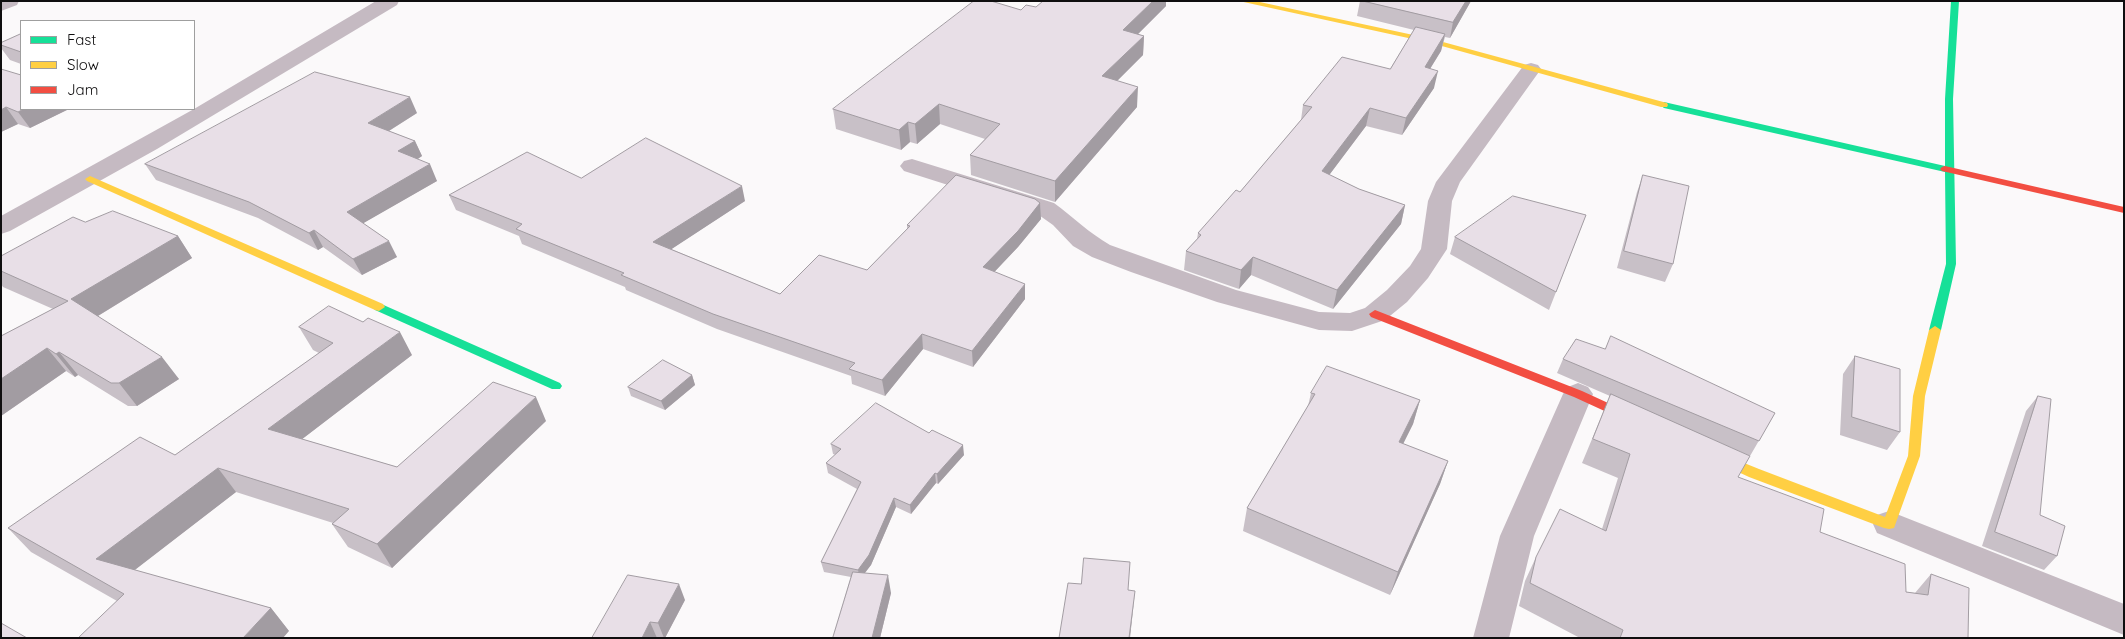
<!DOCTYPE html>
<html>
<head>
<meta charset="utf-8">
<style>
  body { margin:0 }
  #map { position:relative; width:2125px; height:639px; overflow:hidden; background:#fbf9fa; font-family:Quicksand,sans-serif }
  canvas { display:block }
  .frame { position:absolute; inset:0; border:2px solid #0f0e0f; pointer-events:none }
  .legend { position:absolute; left:20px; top:20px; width:175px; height:90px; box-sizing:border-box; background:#fff; border:1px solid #9f9f9f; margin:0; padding:6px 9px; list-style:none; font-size:15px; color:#0f0e0f }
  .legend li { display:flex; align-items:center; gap:10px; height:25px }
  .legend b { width:25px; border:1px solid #9f9f9f }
</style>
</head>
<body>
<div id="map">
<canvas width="2125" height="639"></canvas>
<div class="frame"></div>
<ul class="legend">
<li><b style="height:6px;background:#16e098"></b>Fast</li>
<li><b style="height:6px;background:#ffcf43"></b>Slow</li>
<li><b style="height:6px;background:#f24e42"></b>Jam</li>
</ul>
</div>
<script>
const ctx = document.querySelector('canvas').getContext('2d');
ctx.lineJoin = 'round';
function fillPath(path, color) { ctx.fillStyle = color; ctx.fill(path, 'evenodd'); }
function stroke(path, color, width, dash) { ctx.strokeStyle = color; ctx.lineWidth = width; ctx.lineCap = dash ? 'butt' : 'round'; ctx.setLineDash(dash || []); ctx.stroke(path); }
const street = new Path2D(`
  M1,1H19L17,5L1,11Z
  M376,1H399L397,5L157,149L10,231L1,234V216L194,109Z
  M1531,63L1538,65L1541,69L1460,182L1452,201L1447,249L1428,278L1407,302L1385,320L1352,331L1319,330L1217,302L1131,272L1092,257L1073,246L1053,225L1036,213L904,171L900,166L904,161L912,159L1054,203C1073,217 1089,233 1110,245L1236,290L1319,312L1350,313L1365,308L1387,290L1410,266L1421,249L1428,201L1436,182L1524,65Z
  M1578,383L1588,387L1593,394L1534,536L1509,638H1473L1500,536L1563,394L1568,387Z
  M1889,511L2124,604V635L1877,533L1873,524L1877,515Z`);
const fast = new Path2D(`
  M1951,1H1959L1953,99L1956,264L1941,330L1935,334L1929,330L1946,264L1945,172L1664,108L1660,105L1664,102L1945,166V99Z
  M379,303L560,383L562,386L560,389H552L375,310L373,307Z`);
const slow = new Path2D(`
  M1239,1H1255L1432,39L1667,103L1668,105L1667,107H1661L1431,43Z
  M90,176L383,304L385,307L379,311L375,310L87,181L85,179Z
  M1935,326L1941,330L1925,396L1920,456L1894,528L1889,529L1884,528L1749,477L1704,456L1702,453L1704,450H1712L1759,469L1885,517L1908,456L1913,396L1929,330Z`);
const jam = new Path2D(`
  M1945,166L2124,207V213L1942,171L1940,169L1942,167Z
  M1375,310L1582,391L1643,419L1645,422L1643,425H1635L1574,397L1371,317L1369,314Z`);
const wall = new Path2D(`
  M1360,1H1471L1450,38L1445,37L1441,51L1430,69L1434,88L1402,135L1366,126L1329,175L1359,189L1405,205L1401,224L1333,309L1251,275L1239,289L1184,270L1186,251L1197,239L1198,233L1240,192L1301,120L1303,105L1390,69L1414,30L1357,16Z
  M1166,6L1138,34L1144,36L1143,55L1117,81L1137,107L1055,202L971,175L970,155L985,139L940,124L917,144L910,142L901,150L836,129L833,109L1021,10L1036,7Z
  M21,34V64L10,60L1,48V43Z
  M1,69L21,109H69L30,128L18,124L1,132Z
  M417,113L389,131L415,141L422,156L418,159L437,181L363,223L397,257L362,275L323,247L318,250L258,218L156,180L145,164Z
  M1643,175L1673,264L1665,282L1617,268L1637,192Z
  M581,178L745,201L671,249L780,294L867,270L907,229V225L1040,203L1041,219L1018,247L994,272L1025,299L973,367L923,349L885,396L852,384L851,376L717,329L626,290L625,287L522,244L519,236L456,210L449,195Z
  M1586,215L1549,310L1450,254L1455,237Z
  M85,222L178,236L192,258L98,316L179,379L137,406H128L78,375L75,377L66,371L1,416V336L53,309L3,287L1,284V256Z
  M299,327L412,355L302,439L397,467L546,421L392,568L348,547L332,524L333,523L236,492L134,570L271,608L289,631L117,601L31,552L8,528L175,455L319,353L313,350Z
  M1855,356L1900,432L1887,450L1840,435L1843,374Z
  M1563,359L1775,413L1750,456L1709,438L1738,477L1820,532L1906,592L1915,593L1931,574L1968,638H1580L1519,606L1525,581L1536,557L1602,529L1618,478L1582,463L1610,396L1557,373Z
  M692,375L695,385L665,410L631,396L628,387Z
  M1311,393L1420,400L1413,424L1403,444L1448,461L1440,484L1390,595L1243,531L1247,508L1308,406Z
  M2038,396L2040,515L2057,556L2044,570L1982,546L2026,411Z
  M831,444L964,455L938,484L936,483L911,514L896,507L871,565L865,573L891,593L880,638H833L851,577L824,572L821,562L857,489L828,473L826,463L836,455L833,454Z
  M685,600L665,638H592Z`);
const shadedWall = new Path2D(`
  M1153,1H1166V6L1123,49V30Z
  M1466,1H1471L1450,38L1453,22Z
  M1445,34L1441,51L1420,85L1425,67Z
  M1144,36L1143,55L1102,96V76Z
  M1438,71L1434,88L1402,135L1406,118Z
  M1138,87L1137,107L1055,202V181Z
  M410,97L417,113L376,139L368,123Z
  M939,104L940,124L917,144L915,124Z
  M6,107L18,124L1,132V110Z
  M1370,108L1366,126L1318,190L1322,171Z
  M24,109H69L30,128L18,112Z
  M908,122L910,142L901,150L899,130Z
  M415,141L422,156L405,167L398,151Z
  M430,164L437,181L355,228L347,212Z
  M742,186L745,201L658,258L653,242Z
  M1040,203L1041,219L1018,247L984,283L983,267Z
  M1405,205L1401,224L1333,309L1337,290Z
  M314,230L323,247L318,250L309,233Z
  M178,236L192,258L88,322L71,299Z
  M389,241L397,257L362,275L353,259Z
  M1253,257L1251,275L1239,289L1241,270Z
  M1025,284V299L973,367L972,351Z
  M400,332L412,355L284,453L268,429Z
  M922,334L923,349L885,396L882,380Z
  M47,348L66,371L1,416V379Z
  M59,352L78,375L75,377L56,354Z
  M162,357L179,379L137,406L119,383Z
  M692,375L695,385L665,410L661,401Z
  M536,397L546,421L392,568L377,544Z
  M1420,400L1413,424L1392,466L1399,442Z
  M963,445L964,455L938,484L937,474Z
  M1448,461L1440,484L1390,595L1398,572Z
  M218,468L236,492L118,583L96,559Z
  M935,473L936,483L911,514L910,505Z
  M894,498L896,507L871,565L860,579L858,570Z
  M888,575L891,593L880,638H872Z
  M679,584L685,600L665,638H664L658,623Z
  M1135,591L1130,638H1129Z
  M271,608L289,631L283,638H243Z
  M650,622L657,638H642Z`);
const building = new Path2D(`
  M974,1H991L1021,10L1026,5L1036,7L1043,1H1153L1123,30L1144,36L1102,76L1138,87L1055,181L970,155L1000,124L939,104L915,124L908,122L899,130L833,109Z
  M1363,1H1466L1453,22Z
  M1416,27L1445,34L1425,67L1438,71L1406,118L1370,108L1322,171L1359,189L1405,205L1337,290L1253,257L1241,270L1186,251L1201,235L1198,233L1236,190L1240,192L1312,107L1303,105L1342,57L1390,69Z
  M21,34V52L1,45V43Z
  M1,69L21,75V109H24L18,112L6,107L1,110Z
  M315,72L410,97L368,123L415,141L398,151L430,164L347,212L389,241L353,259L314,230L309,233L249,202L145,164Z
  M646,138L742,186L653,242L780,294L819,255L867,270L910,226L907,225L956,175L1035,199L1040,203L1018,231L983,267L1025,284L972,351L922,334L882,380L849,369L855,363L713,314L621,275L624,273L516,229L522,224L449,195L527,152L581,178Z
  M1643,175L1689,186L1673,264L1624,251Z
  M1513,196L1586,215L1556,292L1455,237Z
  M113,211L178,236L71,299L162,357L119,383H111L59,352L56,354L47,348L1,379V336L68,301L1,271V256L73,217L85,222Z
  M329,306L363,322L368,318L400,332L268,429L397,467L493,382L536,397L377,544L332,524L349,509L218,468L96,559L271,608L243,638H78L124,594L8,528L140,437L175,455L333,343L299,327Z
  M1611,336L1775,413L1759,441L1563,359L1576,339L1605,349Z
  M1855,356L1900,369V432L1852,417Z
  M663,360L692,375L661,401L628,387Z
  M1327,366L1420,400L1399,442L1448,461L1398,572L1247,508L1315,394L1311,393Z
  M1611,394L1750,456L1738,477L1824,509L1820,532L1905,564L1906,592L1928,595L1931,574L1969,588L1968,638H1620L1623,630L1530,583L1536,557L1560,509L1606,531L1630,454L1593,439Z
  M2038,396L2051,399L2040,515L2065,526L2057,556L1995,532Z
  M876,403L929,433L932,430L963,445L937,474L935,473L910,505L894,498L869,555L858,570L821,562L861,482L826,463L841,449L831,444Z
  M1084,558L1130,562L1128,590L1135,591L1129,638H1059L1068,583L1081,584Z
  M853,572L888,575L872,638H833Z
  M628,575L679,584L658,623L650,622L642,638H592Z
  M1,623L27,638H1Z`);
fillPath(street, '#c5bac2');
fillPath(fast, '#16e098');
fillPath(slow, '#ffcf43');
fillPath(jam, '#f24e42');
fillPath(wall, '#c8c0c7');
fillPath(shadedWall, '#a29ca2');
fillPath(building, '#e8dfe7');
stroke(building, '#a29ca2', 1);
</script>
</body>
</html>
